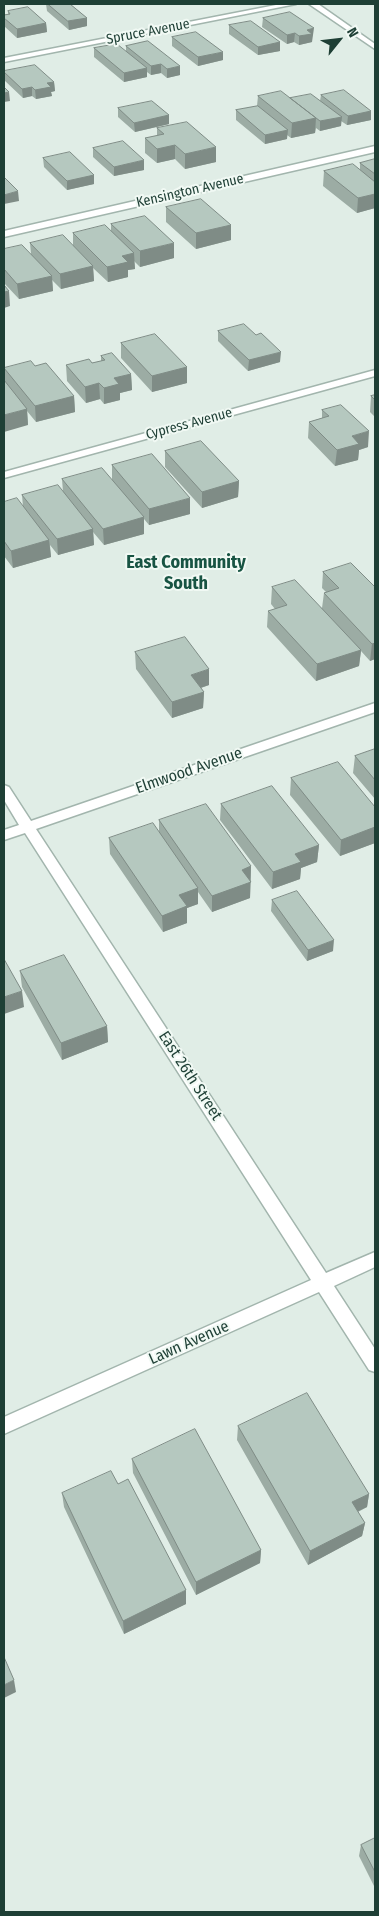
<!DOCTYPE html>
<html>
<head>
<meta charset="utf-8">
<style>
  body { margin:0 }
  #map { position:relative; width:379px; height:1916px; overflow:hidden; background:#e0ede6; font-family:"Fira Sans Condensed",sans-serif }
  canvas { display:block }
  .frame { position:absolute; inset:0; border:5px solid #1e3f35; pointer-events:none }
  .north { position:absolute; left:314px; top:15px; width:50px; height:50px; -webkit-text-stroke:4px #f1f9f4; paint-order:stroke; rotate:61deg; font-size:14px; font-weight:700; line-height:20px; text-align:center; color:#1e3f35 }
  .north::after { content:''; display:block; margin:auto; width:18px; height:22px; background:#1e3f35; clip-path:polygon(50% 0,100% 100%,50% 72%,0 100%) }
</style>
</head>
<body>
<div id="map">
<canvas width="379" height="1916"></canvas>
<div class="frame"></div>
<div class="north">N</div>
</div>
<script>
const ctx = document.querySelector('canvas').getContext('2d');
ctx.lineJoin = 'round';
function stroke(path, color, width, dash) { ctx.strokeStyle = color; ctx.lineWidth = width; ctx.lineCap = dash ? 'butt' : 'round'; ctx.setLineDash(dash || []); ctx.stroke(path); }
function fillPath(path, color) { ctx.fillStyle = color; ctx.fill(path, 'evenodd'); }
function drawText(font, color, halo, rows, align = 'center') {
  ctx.font = font + ' "Fira Sans Condensed",sans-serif'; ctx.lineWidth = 4; ctx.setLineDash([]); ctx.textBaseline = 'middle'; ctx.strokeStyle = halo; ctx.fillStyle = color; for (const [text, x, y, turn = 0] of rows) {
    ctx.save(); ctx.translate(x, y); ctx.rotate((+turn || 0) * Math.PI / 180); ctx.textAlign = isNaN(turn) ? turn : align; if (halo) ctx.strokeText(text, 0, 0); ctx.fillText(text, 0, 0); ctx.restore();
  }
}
const minor = new Path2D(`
  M281,4H296L4,62V58Z
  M309,4H318L375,44V49Z
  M375,146V152L4,237V231Z
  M375,370V376L4,478V472Z
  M375,703V712L36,829L326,1273L375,1252V1267L334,1286L375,1349V1372L369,1370L319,1292L4,1434V1417L311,1280L25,833L4,840V830L19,825L4,800V785L9,787L31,821Z`);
const wall = new Path2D(`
  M46,4H70L87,18V26L69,30L47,11Z
  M8,11L46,23L47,32L17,38L4,26V15L8,14Z
  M263,18L313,37H312V42L299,45L294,42L287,44L262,27Z
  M229,25L280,42V51L258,55L229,34Z
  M172,37L223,60L198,66L172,46Z
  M148,41L180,75L167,78L161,73L151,75L147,72V77L124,82L94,57V48L126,51V46Z
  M4,71L54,82L55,91L51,92L52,96L36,99L32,96L23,98L4,80Z
  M321,95L371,111V120L347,125L341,121V126L320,131L316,128L315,133L291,138L287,135V139L265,144L236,120V110L257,106L258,96L320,101Z
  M118,108L169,115V124L135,132L118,117Z
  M157,128L216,162L185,169L175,159L157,163L145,153V138L157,136Z
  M93,148L144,170L114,176L93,157Z
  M43,158L94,175V184L67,190L44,167Z
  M375,159V208L357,213L323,186L324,171L360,170V163Z
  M166,207L231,225V240L196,249L166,222Z
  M111,224L174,258L140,267L134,261L135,269L128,270V277L108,282L93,268L94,281L61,289L52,280L53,291L19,299L4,283V249L31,254L30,243L73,246V233L111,232Z
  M218,331L280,362L248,371L218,341Z
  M121,343L187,367V383L152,392L121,358Z
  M101,356L131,374L132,390L120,393V400L104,404L100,399L86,403L67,381L66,365L92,363L101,361Z
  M35,366L74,396L75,412L36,422L27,411L28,425L5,382L4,368Z
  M375,395V417L370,412L371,396Z
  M322,410L368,447L359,450L358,460L335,466L308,438L309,422L322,418Z
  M165,451L239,481L238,497L202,508L165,467Z
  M112,465L190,514L149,525L144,519V534L104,545L93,532L94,545L58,555L50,545L51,557L13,568L4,556V502L23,507L22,495L63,492L62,479L112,481Z
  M323,572L375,587V659L370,661L361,651L359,666L316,681L267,627L268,611L275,609L271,604L272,587L322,608L324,593L326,592L322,588Z
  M135,652L209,685L201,688L204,692L203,708L172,718L136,669Z
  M375,749V799L353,773L355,756Z
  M291,778L375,807V843L340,856L290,795Z
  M221,804L319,845L317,862L301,868L300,879L272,889L220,820Z
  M159,820L251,866L250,898L212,912L198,892V904L187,908V923L163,932L110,854L109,838L159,832Z
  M272,900L333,951L307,961L271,911Z
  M20,971L107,1026L108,1042L62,1060L22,987Z
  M238,1426L369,1494L367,1507L358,1512L365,1523L362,1536L308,1565L237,1440Z
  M132,1459L261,1550L260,1563L196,1595L133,1473Z
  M118,1484L186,1604L124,1634L64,1507L62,1493Z
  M375,1838V1888L359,1856L361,1845Z`);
const shadedWall = new Path2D(`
  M87,18V26L69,30L68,21Z
  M46,23L47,32L17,38V29Z
  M314,28L312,42L299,45V36L307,30Z
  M295,33L294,42L287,44V35Z
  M280,42V51L258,55V47Z
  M223,52V60L198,66V57Z
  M161,64V73L151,75V66Z
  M180,66V75L167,78V69Z
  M147,68V77L124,82V73Z
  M54,82L55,91L51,92L52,96L36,99L35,90L47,83Z
  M32,87V96L23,98L22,89Z
  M9,92L10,101L4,102V93Z
  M371,111V120L347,125L348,116Z
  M169,115V124L135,132L134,123Z
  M342,117L341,126L320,131V121Z
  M316,118L315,133L291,138L292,123Z
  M288,130L287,139L265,144V135Z
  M175,145V159L157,163V149Z
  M216,147V162L185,169V154Z
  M144,160V170L114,176V167Z
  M94,175V184L67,190V181Z
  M18,191L19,201L4,204V195Z
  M375,194V208L357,213L358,198Z
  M231,225V240L196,249V233Z
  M174,243V258L140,267V251Z
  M134,253L135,269L128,270V277L108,282L107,267L122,256Z
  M93,266L94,281L61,289L60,274Z
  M52,276L53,291L19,299L17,284Z
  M9,291L10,306L4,308V292Z
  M281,352L280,362L248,371L249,360Z
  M187,367V383L152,392V376Z
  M131,374L132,390L120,393V400L104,404V388L114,378Z
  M99,383L100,399L86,403L85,387Z
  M74,396L75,412L36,422L35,406Z
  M27,409L28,425L4,432V415Z
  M369,431L368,447L359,450L358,460L335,466L337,450L352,436Z
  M239,481L238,497L202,508V492Z
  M190,498V514L149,525V509Z
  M144,517V534L104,545L103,529Z
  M93,529L94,545L58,555L57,539Z
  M49,540L51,557L13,568L11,551Z
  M375,643V659L370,661L372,644Z
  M361,650L359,666L316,681L317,664Z
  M209,669V685L191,691V675Z
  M204,692L203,708L172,718V702Z
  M375,827V843L340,856L341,840Z
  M319,845L317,862L301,868L300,879L272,889L273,872L295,854Z
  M251,866L250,898L212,912V896L242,870Z
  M198,888V904L187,908V923L163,932L162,916L179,895Z
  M334,940L333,951L307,961L308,950Z
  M22,991L24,1007L4,1014V997Z
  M107,1026L108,1042L62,1060L61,1043Z
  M369,1494L367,1507L350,1515L352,1502Z
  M365,1523L362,1536L308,1565L310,1551Z
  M261,1550L260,1563L196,1595V1582Z
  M186,1590V1604L124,1634L123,1621Z
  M14,1680L16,1692L4,1698V1685Z`);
const building = new Path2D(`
  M48,4H70L87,18L68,21Z
  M28,7L46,23L17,29L4,18V15L10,14L8,11Z
  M290,12L314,28L307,30L312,34L299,36L295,33L287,35L263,18Z
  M251,21L280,42L258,47L229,25Z
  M196,32L223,52L198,57L172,37Z
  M148,41L180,66L167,69L161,64L151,66L126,46Z
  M117,44L147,68L124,73L94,48Z
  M35,65L54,82L47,83L51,87L35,90L32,87L22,89L4,72V71Z
  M4,87L9,92L4,93Z
  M344,90L371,111L348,116L321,95Z
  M281,91L316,118L292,123L258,96Z
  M311,94L342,117L320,121L290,98Z
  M152,101L169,115L134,123L118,108Z
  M258,106L288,130L265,135L236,110Z
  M187,122L216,147L185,154L175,145L157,149L145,138L164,134L157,128Z
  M123,141L144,160L114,167L93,148Z
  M70,152L94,175L67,181L43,158Z
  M375,159V174L360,163Z
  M353,164L375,182V194L358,198L324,171Z
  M4,177L18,191L4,195Z
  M201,199L231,225L196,233L166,207Z
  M145,216L174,243L140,251L111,224Z
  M105,225L134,253L122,256L128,262L107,267L73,233Z
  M63,235L93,266L60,274L30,243Z
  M22,245L52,276L17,284L4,269V249Z
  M4,285L9,291L4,292Z
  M244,324L256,335L261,333L281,352L249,360L218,331Z
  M155,334L187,367L152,376L121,343Z
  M112,353L131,374L114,378L119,384L104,388L99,383L85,387L66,365L89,359L92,363L105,360L101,356Z
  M31,361L35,366L46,363L74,396L35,406L4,368Z
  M4,380L27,409L4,415Z
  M375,395V400L371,396Z
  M341,405L369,431L352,436L359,444L337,450L309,422L329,416L322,410Z
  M201,441L239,481L202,492L165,451Z
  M152,454L190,498L149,509L112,465Z
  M102,468L144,517L103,529L62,479Z
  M58,485L93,529L57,539L22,495Z
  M17,498L49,540L11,551L4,541V502Z
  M351,563L375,587V643L372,644L324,593L339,588L323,572Z
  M295,580L361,650L317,664L268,611L287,605L272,587Z
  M185,637L209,669L191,675L204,692L172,702L135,652Z
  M375,749V780L355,756Z
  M338,762L375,807V827L341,840L291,778Z
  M272,786L319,845L295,854L301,862L273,872L221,804Z
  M206,804L251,866L242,870L251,882L212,896L159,820Z
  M153,823L198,888L179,895L187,906L162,916L109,838Z
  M297,891L334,940L308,950L272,900Z
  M64,955L107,1026L61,1043L20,971Z
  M4,959L22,991L4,997Z
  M307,1393L369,1494L352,1502L365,1523L310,1551L238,1426Z
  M195,1429L261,1550L196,1582L132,1459Z
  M111,1471L118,1484L128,1479L186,1590L123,1621L62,1493Z
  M4,1657L14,1680L4,1685Z
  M375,1838V1872L361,1845Z`);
const farStreetnames = [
  ["Spruce Avenue",148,32,-11],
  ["Kensington Avenue",190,191,-13],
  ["Cypress Avenue",189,424,-15]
];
const streetNames = [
  ["Elmwood Avenue",189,771,-19],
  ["East 26th Street",190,1076,57],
  ["Lawn Avenue",189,1343,-24]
];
const neighbourhoodNames = [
  ["East Community",186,563],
  ["South",186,584]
];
stroke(minor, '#a2b5ad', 3);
fillPath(minor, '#fff');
fillPath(wall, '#9caca4');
fillPath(shadedWall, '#7f8c86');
fillPath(building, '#b5c8bf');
stroke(building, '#7f8c86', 1);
drawText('14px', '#1e3f35', '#f1f9f4', farStreetnames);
drawText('16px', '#1e3f35', '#f1f9f4', streetNames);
drawText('bold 18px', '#185443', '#f1f9f4', neighbourhoodNames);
</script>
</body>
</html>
